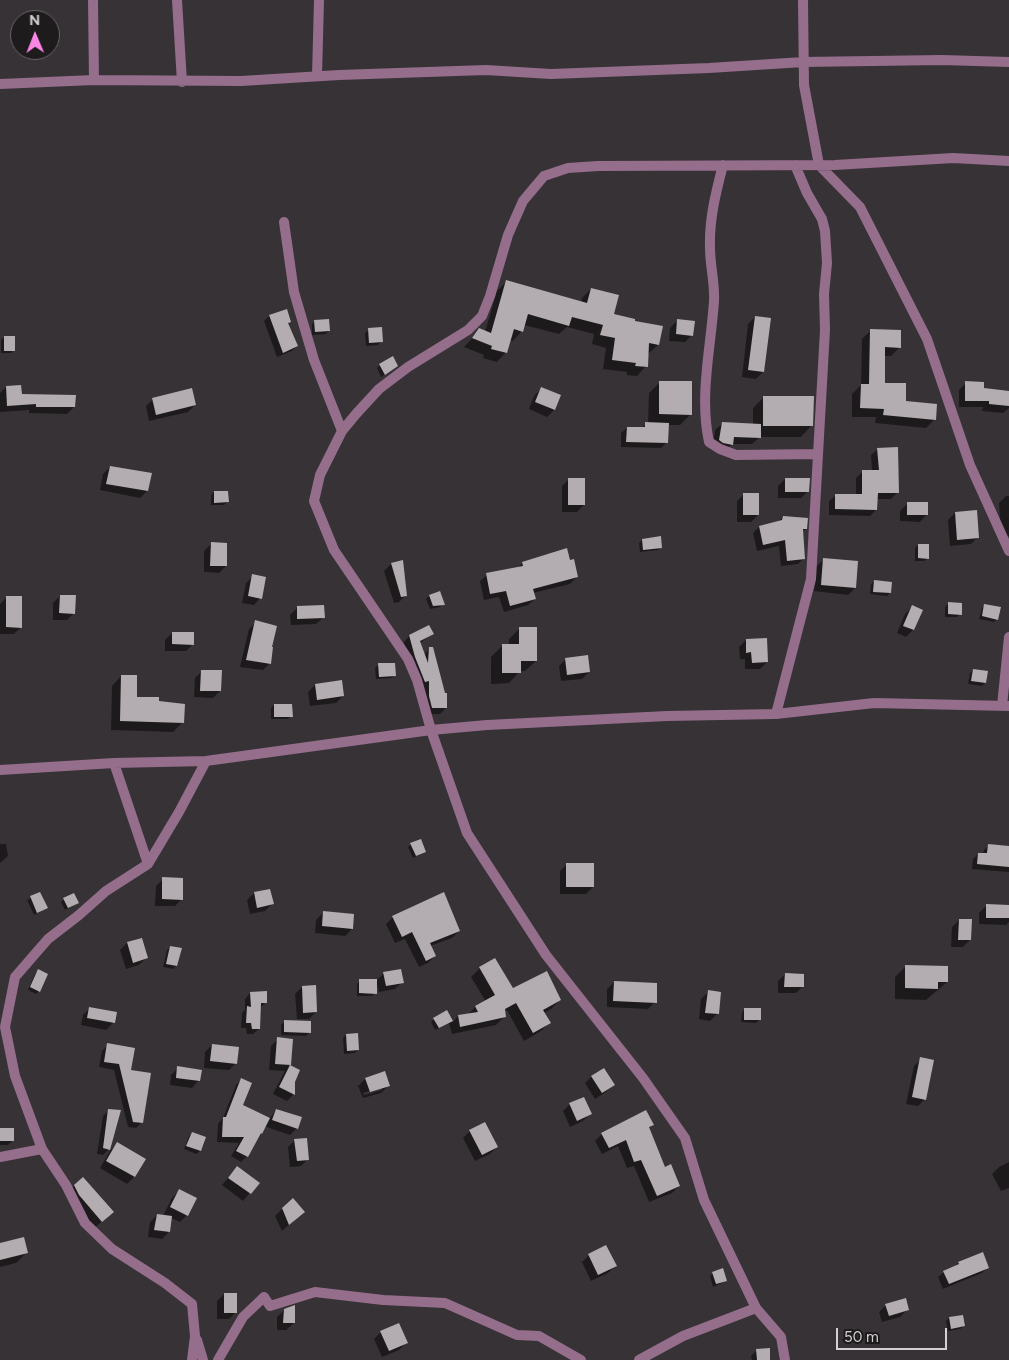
<!DOCTYPE html>
<html>
<head>
<meta charset="utf-8">
<style>
  body { margin:0 }
  #map { position:relative; width:1009px; height:1360px; overflow:hidden; background:#373236; font-family:Figtree,sans-serif }
  canvas { display:block }
  .north { position:absolute; left:10px; top:10px; width:50px; height:50px; box-sizing:border-box; background:#1d1b1c; border:1px solid #666465; border-radius:50%; rotate:359deg; font-size:14px; font-weight:700; line-height:20px; text-align:center; color:#d4d1d3 }
  .north::after { content:''; display:block; margin:auto; width:18px; height:22px; background:#fb86e5; clip-path:polygon(50% 0,100% 100%,50% 72%,0 100%) }
  .scale { position:absolute; left:836px; top:1328px; width:111px; height:22px; box-sizing:border-box; border:2px solid #d4d1d3; border-top:0; padding-left:6px; font-size:15px; line-height:18px; white-space:nowrap; color:#d4d1d3; -webkit-text-stroke:4px #1d1b1c; paint-order:stroke }
</style>
</head>
<body>
<div id="map">
<canvas width="1009" height="1360"></canvas>
<div class="north">N</div>
<div class="scale">50 m</div>
</div>
<script>
const ctx = document.querySelector('canvas').getContext('2d');
ctx.lineJoin = 'round';
function fillPath(path, color) { ctx.fillStyle = color; ctx.fill(path, 'evenodd'); }
function stroke(path, color, width, dash) { ctx.strokeStyle = color; ctx.lineWidth = width; ctx.lineCap = dash ? 'butt' : 'round'; ctx.setLineDash(dash || []); ctx.stroke(path); }
const shadow = new Path2D(`
  M506,282L581,303L582,298L591,289L612,315L658,345L648,354L646,366L637,376L627,375V372L603,369L606,348L592,344L594,334L567,327L559,334L524,325L522,331L513,341L509,340L506,352L497,362L483,358L484,355L464,347L480,330L485,332L497,291Z
  M269,316L287,324L297,346L292,351L277,357L264,321Z
  M755,317L763,372L756,379L742,377L748,324Z
  M315,321L329,331L326,334L312,335V324Z
  M677,321L692,335L685,342L669,341L670,328Z
  M369,330L381,342L378,345L366,346L365,333Z
  M871,330L900,347L891,356H884L883,385L905,403L935,419L926,428L875,423L876,417H852V394L861,385L862,339Z
  M5,337L14,350L11,353H1V340Z
  M380,365L394,369L381,377L377,368Z
  M660,382L691,414L680,425H668L667,442L661,448L621,447V433L627,428H642L646,424H648L649,393Z
  M966,383L983,389L1009,392V408L1003,413L982,411L983,407H959V390Z
  M6,387L21,395L74,407L67,414L29,413V410L0,412V393Z
  M541,389L554,410L547,417L529,409L534,396Z
  M764,397L811,426L801,437H760L752,444H732L724,451L713,448L715,430L723,423L753,425V408Z
  M153,399L195,405L188,412L149,421L146,406Z
  M878,449L898,492L891,499H876V510L870,516L829,515V501L836,495H856V478L863,471H872L871,455Z
  M110,467L147,491L140,498L100,490L103,474Z
  M569,479L584,505L577,512H562V486Z
  M785,479L808,491L801,498H778V486Z
  M214,492L227,502L224,505H211V495Z
  M744,494L758,515L751,522H737V501Z
  M1006,496H1009V536L1001,537L999,503Z
  M907,504L927,514L920,522L900,521V511Z
  M955,513L978,537L971,544L950,546L948,520Z
  M783,517L806,529L802,532L804,558L798,564L781,566L779,546L757,551L753,533L759,527L777,523Z
  M642,540L661,547L658,550L640,552L639,543Z
  M211,544L226,566L219,573L204,572V551Z
  M918,545L928,558L924,561H915V548Z
  M566,550L569,562L577,577L570,584L533,593L535,599L528,605L504,612L499,597L484,600L480,581L487,575L517,569L522,563Z
  M824,559L855,588L848,595L814,591L817,566Z
  M402,561L406,595L399,602L394,603L384,571L391,564Z
  M253,576L260,598L254,605L242,603L246,583Z
  M874,581L890,593L887,596L870,594L871,584Z
  M60,596L74,613L67,620H53V603Z
  M429,596L443,604L440,607L430,609L426,599Z
  M7,597L21,627L14,634H0V604Z
  M948,604L960,614L957,617H945V607Z
  M985,605L997,619L994,622L979,619L982,608Z
  M912,607L921,611L913,630L906,637L897,633L905,614Z
  M297,608L324,617L316,624L291,625L290,615Z
  M256,622L270,648V663L263,670L240,667L249,629Z
  M520,628L536,661L525,671H520L509,683L491,684V657L502,646H509V639Z
  M172,633L193,644L186,651H165V640Z
  M432,634L420,643L424,655L430,648L446,708L440,714H427L404,642L409,636Z
  M746,640L767,662L760,669H745V659H740L739,647Z
  M566,659L589,672L582,679L561,681L559,666Z
  M378,665L395,675L392,678L376,679L375,668Z
  M973,670L985,683L982,686L968,684L970,673Z
  M202,671L220,691L213,698L194,697L195,678Z
  M121,676L136,698L158,702L183,722L173,732L111,730L112,686Z
  M315,685L343,696L336,703L310,706L308,692Z
  M274,705L291,716L288,719H271V708Z
  M0,844H6L8,856L0,863Z
  M411,844L425,852L413,858L408,847Z
  M989,845L1009,848V872L972,869L973,859L978,854H983L984,850Z
  M567,864L593,887L586,894H560V871Z
  M163,879L182,899L175,906H155L156,886Z
  M40,893L46,908L34,915L27,900Z
  M254,893L272,904L265,911L250,914L247,900Z
  M64,899L78,902L65,910L61,902Z
  M986,906H1009V922L1006,925L979,924V913Z
  M323,913L352,929L345,936L315,933L316,920Z
  M393,917L459,931L452,938L430,946L435,956L428,963L419,967L405,939L395,943L386,924Z
  M959,920L970,940L963,947H951L952,927Z
  M141,939L146,958L139,965L126,969L120,950L127,943Z
  M170,947L176,966L173,969L163,967L167,950Z
  M906,966L947,982L926,1000L895,999V977Z
  M480,968L512,990L560,1000L551,1009L544,1013L549,1023L541,1031L524,1041L507,1010L504,1012L505,1016L496,1025L452,1034L449,1023L435,1030L431,1022L434,1019L447,1012L453,1022L458,1016L468,1015L475,1007L486,1002L471,977Z
  M38,971L39,991L36,994L28,990L35,974Z
  M384,973L402,982L395,989L379,992L376,981Z
  M785,974L803,986L796,993H778V981Z
  M360,981L375,993L372,996H357V984Z
  M614,982L655,1002L648,1009L607,1007V989Z
  M302,987L316,1012L309,1019H297L295,994Z
  M708,992L720,993L717,1014L710,1021L699,1019L701,999Z
  M250,993L266,1002L260,1008L259,1029L253,1034H247L246,1028H241L242,1013L245,1010V999Z
  M90,1008L113,1023L106,1030L81,1025L83,1015Z
  M745,1009L760,1019L756,1023L741,1022L742,1012Z
  M285,1021L309,1033L306,1036L281,1035V1025Z
  M346,1035L358,1050L355,1053L344,1054L343,1038Z
  M278,1039L290,1064L288,1066L299,1071L293,1082L294,1094L287,1101L273,1094L285,1071L269,1070L271,1046Z
  M108,1045L130,1071L142,1122L136,1128L128,1127L114,1070L99,1067L102,1051Z
  M212,1045L236,1063L229,1070L204,1068L205,1052Z
  M921,1059L925,1099L918,1106L906,1104L914,1066Z
  M178,1068L199,1080L192,1088L170,1085L171,1075Z
  M592,1076L613,1085L606,1092L595,1099L585,1083Z
  M365,1079L388,1086L381,1093L363,1098L358,1086ZM382,1087V1090L364,1095L363,1093Z
  M241,1080L242,1106L269,1119L276,1110L297,1128L290,1135L264,1126L247,1156L241,1162L231,1156L239,1143L217,1142L218,1124L223,1118L236,1085Z
  M570,1104L590,1114L583,1121L570,1127L563,1111Z
  M109,1110V1149L103,1155L97,1154L103,1116Z
  M652,1124L648,1129L664,1168L679,1186L672,1193L649,1202L634,1166L627,1168L618,1146L602,1154L595,1141L602,1134Z
  M0,1129L13,1140L8,1145H0Z
  M470,1131L497,1147L490,1154L475,1161L463,1138Z
  M192,1133L204,1138L200,1151L196,1154L184,1149L189,1136Z
  M295,1140L308,1159L301,1166L290,1167L288,1147Z
  M117,1144L144,1160L134,1177L127,1184L100,1168L110,1151Z
  M1009,1162V1188L1001,1191L992,1174L999,1167Z
  M237,1167L258,1183L243,1201L222,1185Z
  M74,1186L105,1219L94,1228L67,1193Z
  M179,1191L187,1215L180,1222L171,1218L169,1232L162,1239L148,1237L150,1222L157,1215L163,1216L172,1198Z
  M282,1209L303,1212L282,1231L275,1216Z
  M0,1245L27,1252L16,1263L0,1267Z
  M982,1254L987,1268L982,1273L943,1289L938,1277L944,1272L953,1268L958,1263Z
  M589,1255L615,1266L608,1273L591,1281L582,1262Z
  M713,1273L726,1280L722,1283L713,1287L710,1276Z
  M224,1294L236,1312L229,1319H217V1301Z
  M886,1305L907,1310L900,1317L882,1322L879,1312Z
  M284,1310L294,1323L286,1330H277V1317Z
  M949,1318L964,1326L960,1329L948,1331L946,1321Z
  M381,1332L406,1343L399,1350L382,1357L374,1339Z
  M757,1350L769,1360H752L751,1356Z`);
const building = new Path2D(`
  M506,280L587,303L591,288L619,295L614,314L635,319V321L663,326L659,345L649,343L648,367L635,366L636,363L612,360L615,338L600,335L603,325L572,317L569,326L528,314L523,332L514,329L507,353L491,349L492,346L472,338L479,328L491,333Z
  M287,309L291,322L288,323L298,346L283,353L269,315Z
  M755,316L771,318L764,372L748,370Z
  M329,319L330,331L315,332L314,320Z
  M677,319L695,321L693,336L676,334Z
  M382,327L383,342L369,343L368,328Z
  M870,329L901,330V348L885,347V383H906V401L937,404L936,420L883,415L884,409L860,408L861,384H869Z
  M4,336H15V351H4Z
  M393,356L398,366L385,375L379,364Z
  M659,381H692V415L659,414Z
  M965,381L984,382V388L1009,391V406L989,404V401H965Z
  M21,385L22,394L76,395L75,407H36V404L7,406L6,386Z
  M541,387L561,395L555,410L535,402Z
  M192,388L196,405L156,415L152,398Z
  M763,396H814L813,426H763Z
  M645,422L669,423L668,443L626,442L627,427H645Z
  M722,422L761,424V438L734,437L733,445L723,443L719,440Z
  M898,447L899,493H878L877,510L835,509V494H862V470H879L877,448Z
  M110,466L152,473L148,491L106,484Z
  M568,478H585V505H568Z
  M785,478H810L809,492H785Z
  M214,491H228L229,502L214,503Z
  M743,493H759V515H743Z
  M907,502H928V515H907Z
  M977,510L979,538L957,540L955,512Z
  M783,516L808,518L807,529H803L805,559L787,561L785,540L763,545L759,526L782,520Z
  M661,536L662,548L643,550L642,539Z
  M211,542L227,543V566H210Z
  M918,544H929V559L918,558Z
  M567,548L570,560L574,559L578,577L533,589L536,599L510,606L506,591L490,594L486,573L523,566L522,562Z
  M823,558L858,561L856,588L821,585Z
  M403,560L407,596L401,597L391,563Z
  M252,574L266,577L262,599L248,596Z
  M874,580L892,582L891,593L873,592Z
  M440,591L445,605L433,606L429,595Z
  M60,595H76L75,614L59,613Z
  M6,596H22V628L6,627Z
  M948,602L962,603V615L948,614Z
  M984,604L1001,607L998,620L982,616Z
  M324,605L325,618L297,619V606Z
  M912,605L923,610L914,630L903,626Z
  M255,620L277,626L272,647H273L271,664L246,660Z
  M429,625L434,634L420,641L428,663L429,647H433L445,693H447V708H432L429,696V681L425,682L415,657L409,635Z
  M519,627H537V661H521V673H502V644H519Z
  M172,632H194V645L172,644Z
  M767,638L768,662L752,663L751,652L746,653V639Z
  M588,655L590,672L567,675L565,658Z
  M378,663H395L396,676L379,677Z
  M973,669L988,671L986,683L971,681Z
  M201,670H222L221,691H200Z
  M121,675H137V697H159V701L185,704L184,723L120,721Z
  M342,680L344,696L317,700L315,684Z
  M274,704H292L293,717H274Z
  M421,839L426,852L416,856L410,843Z
  M988,844L1009,846V867L977,864L978,853H987Z
  M566,863H594V887H566Z
  M162,877L183,878V900L162,899Z
  M270,889L274,904L257,908L254,892Z
  M40,892L48,908L37,913L30,896Z
  M444,892L460,931L430,943L436,956L426,961L412,932L402,937L392,916Z
  M74,893L79,903L68,908L63,898Z
  M986,904L1009,905V918H986Z
  M323,911L354,914L353,929L322,926Z
  M959,919H972L971,940H958Z
  M142,938L148,958L133,963L127,942Z
  M170,946L182,948L177,966L166,964Z
  M495,958L513,988L547,971L561,1000L543,1010L551,1023L533,1033L516,1003L505,1009L506,1017L460,1027L458,1015L478,1012L475,1006L495,995L479,967Z
  M905,965L948,966V982H938V989L905,988Z
  M38,969L48,974L40,992L30,987Z
  M401,969L404,983L386,986L383,972Z
  M785,973L804,974V987H784Z
  M359,979H377V994L359,993Z
  M614,981L657,983V1003L613,1001Z
  M316,985L317,1012L303,1013L302,986Z
  M708,990L721,992L719,1014L705,1013Z
  M267,991V1003H261L260,1029H252L251,1023H246L247,1006L251,1007L250,992Z
  M89,1007L117,1012L115,1023L87,1018Z
  M744,1008H761V1020H744Z
  M447,1010L453,1021L439,1028L433,1018Z
  M284,1020L311,1021V1033L284,1032Z
  M358,1033L359,1050L347,1051L346,1034Z
  M277,1037L293,1039L291,1065L275,1064Z
  M107,1043L135,1048L131,1070L151,1073L143,1123L133,1122L119,1064L104,1062Z
  M212,1044L239,1047L237,1064L210,1061Z
  M920,1057L934,1060L926,1100L912,1097Z
  M290,1065L300,1070L295,1082V1095L279,1087Z
  M177,1066L202,1070L200,1081L176,1078Z
  M604,1068L615,1085L602,1093L591,1076Z
  M385,1071L390,1086L370,1092L365,1078Z
  M241,1078L252,1083L243,1105L270,1118L262,1134L261,1133L248,1157L236,1151L244,1137H222L223,1117H226Z
  M584,1097L592,1114L577,1121L569,1103Z
  M108,1109L121,1110L110,1150L103,1148Z
  M276,1109L302,1117L298,1129L272,1120Z
  M646,1110L654,1125L649,1127L665,1167L671,1164L680,1186L657,1196L641,1160L634,1162L626,1140L609,1148L601,1133Z
  M485,1122L498,1147L482,1155L469,1130Z
  M0,1128H14V1141H0Z
  M192,1132L206,1137L201,1151L186,1146Z
  M307,1138L309,1160L297,1161L294,1139Z
  M117,1142L146,1159L135,1177L106,1161Z
  M237,1166L260,1183L251,1194L228,1178Z
  M83,1177L114,1212L102,1222L79,1195L74,1185Z
  M179,1189L197,1198L188,1216L170,1207Z
  M293,1198L305,1212L289,1225L282,1208Z
  M157,1214L172,1216L170,1232L154,1230Z
  M24,1237L28,1253L0,1260V1243Z
  M606,1245L617,1266L598,1275L588,1254Z
  M983,1252L989,1268L949,1284L943,1271L959,1264L958,1262Z
  M723,1268L727,1281L716,1284L712,1272Z
  M224,1293H237V1313H224Z
  M906,1298L909,1310L889,1316L885,1304Z
  M295,1305V1323H283L284,1309Z
  M963,1315L965,1326L951,1329L949,1317Z
  M399,1323L408,1343L389,1351L380,1331Z
  M770,1348V1360H757L756,1349Z`);
const street = new Path2D(`
  M93,0L94,80
  M177,0L182,82
  M803,0L804,85L819,165L860,207L927,339L970,465L1009,551
  M317,76L319,0
  M0,84L94,80L241,81L339,75L486,70L551,74L709,68L803,62L942,60L1009,62
  M723,165C716,192 709,219 710,248C710,266 715,283 714,301C711,347 699,396 709,442L720,449L736,455L817,454
  M284,222L294,292L314,360L342,431
  M1002,706L1009,637
  M776,714L811,579L825,330L824,294L827,263L825,231L822,219L807,193L795,165
  M114,763L148,864
  M0,770L114,763L206,761L431,730L487,725L667,716L776,714L874,703L1009,706
  M42,1149L15,1076L5,1027L15,977L48,939L79,915L106,891L148,864L179,812L206,761
  M0,1157L42,1149L66,1185L85,1223L112,1249L165,1283L192,1304L195,1336L192,1360
  M197,1340L203,1360
  M218,1360L243,1317L264,1297L270,1306L315,1292L383,1300L445,1303L517,1335L539,1336L581,1360
  M639,1360L683,1336L756,1308
  M785,1360L781,1337L756,1308L704,1200L685,1138L643,1078L546,955L467,833L431,730L417,680L408,659L334,550L314,501L320,475L342,431L356,414L379,389L408,367L468,330L482,316L490,296L508,235L523,201L544,176L568,168L598,166L835,165L953,158L1009,161`);
fillPath(shadow, '#0007');
fillPath(building, '#b3adb2');
stroke(street, '#956e8c', 10);
</script>
</body>
</html>
